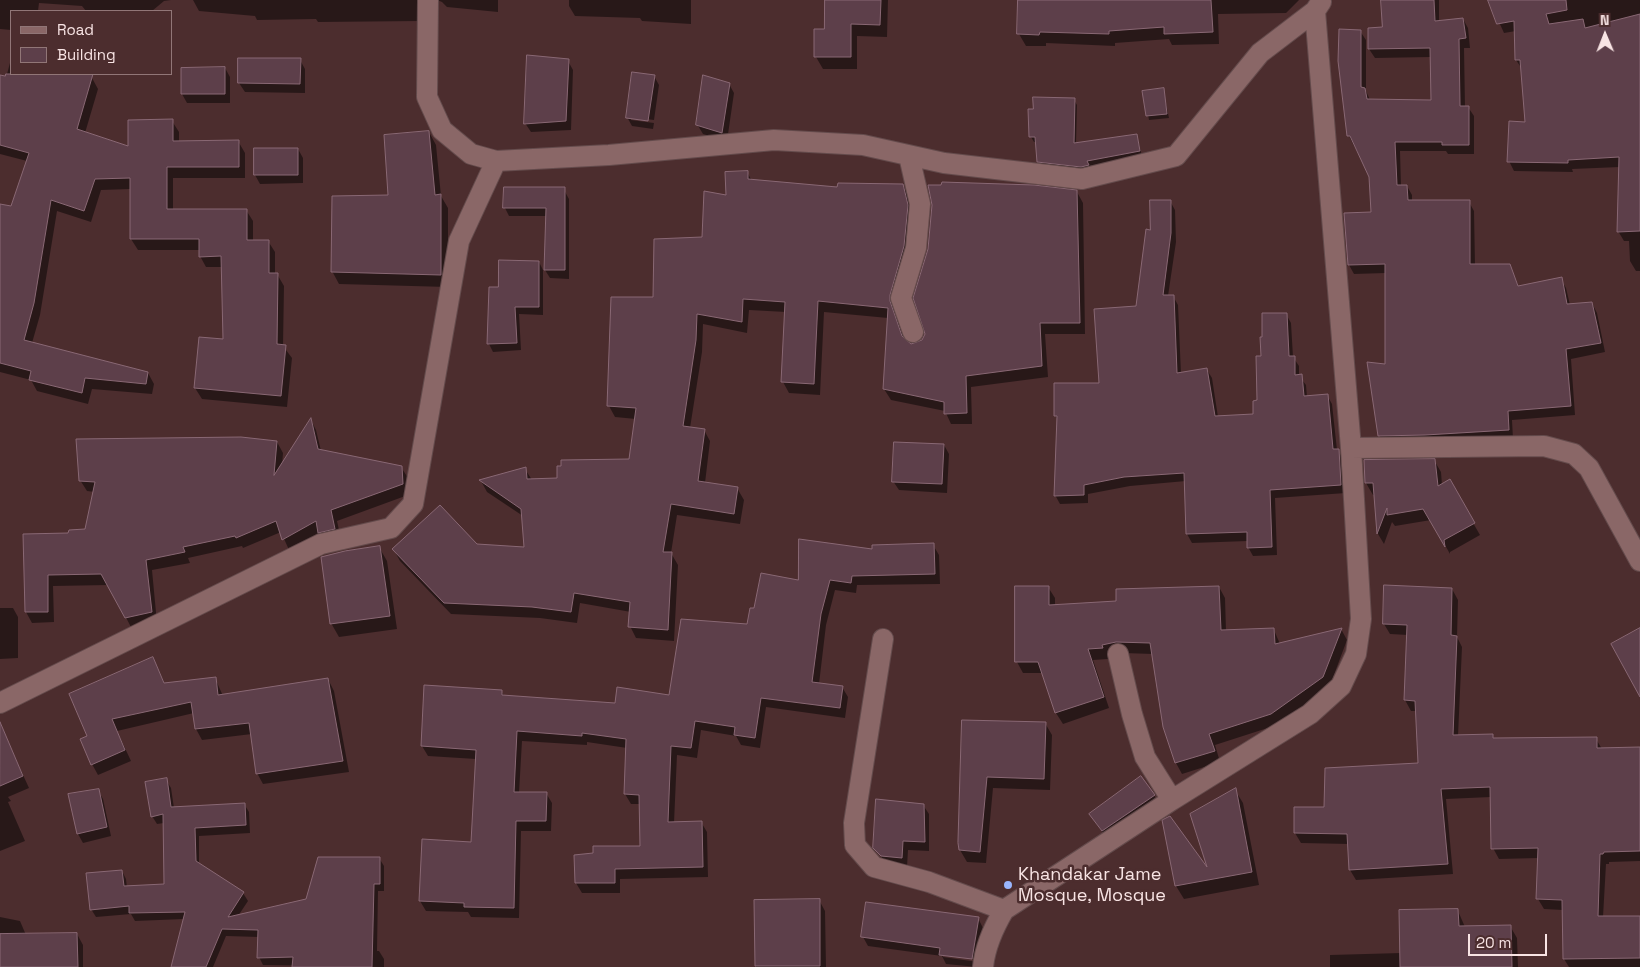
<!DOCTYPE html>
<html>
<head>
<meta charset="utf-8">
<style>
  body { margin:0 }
  #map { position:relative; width:1640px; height:967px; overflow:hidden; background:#4c2d2e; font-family:"Space Grotesk",sans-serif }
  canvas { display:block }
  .legend { position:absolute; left:10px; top:10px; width:162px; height:65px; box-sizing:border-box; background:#4c2d2e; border:1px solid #917677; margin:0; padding:6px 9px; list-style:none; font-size:15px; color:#f8e4e4 }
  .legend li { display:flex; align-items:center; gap:10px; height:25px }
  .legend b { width:25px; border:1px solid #917677 }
  .north { position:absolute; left:1580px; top:10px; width:50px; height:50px; -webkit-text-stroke:4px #4c2d2e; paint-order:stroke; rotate:359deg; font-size:14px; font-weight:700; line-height:20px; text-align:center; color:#f8e4e4 }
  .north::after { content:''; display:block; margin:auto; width:18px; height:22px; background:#f8e4e4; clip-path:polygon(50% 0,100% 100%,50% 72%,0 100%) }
  .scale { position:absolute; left:1468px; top:934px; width:79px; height:22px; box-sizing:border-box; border:2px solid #f8e4e4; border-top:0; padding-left:6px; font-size:15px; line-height:18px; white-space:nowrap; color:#f8e4e4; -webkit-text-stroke:4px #4c2d2e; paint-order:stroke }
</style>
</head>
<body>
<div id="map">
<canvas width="1640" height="967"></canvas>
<ul class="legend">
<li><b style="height:6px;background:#8a6767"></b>Road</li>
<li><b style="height:14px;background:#5d3f4a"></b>Building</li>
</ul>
<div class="north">N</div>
<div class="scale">20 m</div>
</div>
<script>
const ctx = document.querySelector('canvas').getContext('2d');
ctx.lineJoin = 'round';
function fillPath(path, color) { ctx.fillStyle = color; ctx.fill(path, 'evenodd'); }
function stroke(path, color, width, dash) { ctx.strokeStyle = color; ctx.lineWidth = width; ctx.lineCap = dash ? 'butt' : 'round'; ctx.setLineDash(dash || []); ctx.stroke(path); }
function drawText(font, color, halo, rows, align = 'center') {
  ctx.font = font + ' "Space Grotesk",sans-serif'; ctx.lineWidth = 5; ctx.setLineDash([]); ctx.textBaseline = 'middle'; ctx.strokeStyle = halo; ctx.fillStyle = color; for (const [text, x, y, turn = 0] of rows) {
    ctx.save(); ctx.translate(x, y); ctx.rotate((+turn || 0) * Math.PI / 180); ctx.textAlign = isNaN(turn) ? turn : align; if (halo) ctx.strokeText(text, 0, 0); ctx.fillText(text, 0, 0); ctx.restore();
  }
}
const shadow = new Path2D(`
  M0,0H171L164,1L152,11H86L82,6L39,3L38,11H11V30L0,29Z
  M193,0H434L422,21L318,22L316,19L257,20L255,16L199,11Z
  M437,0H498V12L447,7L442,2Z
  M569,0H691V24L642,21L640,18L575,16L569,6Z
  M827,0H888L887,37L857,36V69H823L816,57L826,30Z
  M1019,0H1299L1286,13L1218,14L1219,44L1172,45L1169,39L1115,43V46L1046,43V46H1026L1019,34Z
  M1382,0H1439V21L1463,19L1468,28L1470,48H1464L1465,107H1468L1474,116V154H1448L1446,151H1400L1401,186H1407L1412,195V201L1469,202L1474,211L1475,265L1510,266L1519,287L1561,279L1566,288L1570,305L1592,303L1597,313L1605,352L1571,359L1575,415L1512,420L1513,439L1385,445L1379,435L1386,365V273L1354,274L1349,265L1372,213L1370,177L1349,136L1360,31L1366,40V91L1370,100L1432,102L1431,57L1375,58L1369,49L1383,28Z
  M1489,0H1640V271H1636L1630,261L1629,241H1624L1618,231L1620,167L1572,169L1573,172L1514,171L1509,161L1526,123L1522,69L1516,60V31L1504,33Z
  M11,59V74H77L92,78L98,89L85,133L129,147L172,121L179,132V142L238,141L245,153V178H173V211L246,210L253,221V241H268L275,252V274H277L284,286L283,346L292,358L287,407L202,399L195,388L224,341L223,267H206L200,256V250H138L131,239V189L101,190L91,222L57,211L40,315L32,343L148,373L154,384L152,394L92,389L88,404L37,391L31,380L0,372V205L12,208L27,161L0,154V76L6,78Z
  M300,60L305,69V93L245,92L239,83Z
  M568,61L573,70L571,130L531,132L525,123Z
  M225,68L230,77V103H187L182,94Z
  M654,76L659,85L654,120L631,117V120L654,123L653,129L632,126L627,117Z
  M729,84L734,93L727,141L703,134L697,124Z
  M1163,90L1169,118L1149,120L1144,93Z
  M1074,100L1077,105L1076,144L1137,135L1142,157L1089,166L1091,170L1041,167L1038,161L1037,142H1034L1031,137Z
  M429,132L436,145L441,196L448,208V287L339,284L332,271L390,197Z
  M298,149L303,158V183L260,184L255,175Z
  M747,172L752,181L838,188L903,185L909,197L914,217L895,314L905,340L911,345L923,341L1077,192L1083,203L1085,334H1045L1048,377L971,387L972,424H951L945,411L891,400L884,389L888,318L824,312L820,395L789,393L783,382L786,312L749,310L747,333L703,324L702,352L690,428L704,430L710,441L705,483L737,488L744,500L740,524L677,515L671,553L678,565L674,641L636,638L630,626L631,612L580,603L577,623L540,618L451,614L400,561L394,550L476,545L525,549L523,516L487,492L481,481L525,469L532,480L559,479L630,461L636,419L615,417L609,406L654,299L703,238L727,196Z
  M564,190L569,199V279L550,278L545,270L547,216H509L505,208Z
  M1170,201L1175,210L1176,242L1168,296H1173L1178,305L1181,374L1207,370L1212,378L1218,417L1255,415L1263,357L1286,314L1291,323L1293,357L1299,366V376L1306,385L1307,397L1327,395L1332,404L1337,450L1344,459L1346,493L1275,498L1277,555L1253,556L1248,547V541L1192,543L1187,534L1186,481L1130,486L1088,494V503L1060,504L1055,495L1058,420L1055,415L1100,384L1137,308L1152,231Z
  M539,262L543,270V315L519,314L521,350L493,352L489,344L490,288H499Z
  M311,420L316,430L321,451L401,467L408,478V495L337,521L341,539L325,543L319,533L289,550L281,532L243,548L242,546L188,558L190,563L152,570L157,623L132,629L109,585L53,586L54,622L32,623L26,612L70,534L86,531L95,492L87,491L80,480L277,442L283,453L282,465Z
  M944,445L949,454L947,493L899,490L893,481Z
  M1434,460L1441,472L1442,485L1449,481L1480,535L1450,552V554L1431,520L1395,526L1392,522L1384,544L1378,534L1375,495H1373L1366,483Z
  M933,545L939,555L940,584L857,585L856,593L835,590L826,625L819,684L842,687L848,697L845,718L766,707L760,748L741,745L736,736L701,730L697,758L677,755L674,823L701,822L707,832L708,877L620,879V893H582L576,883L641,847L640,804H631L625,794L627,748L587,742V745L522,741L519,793H546L552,803L551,831H521L519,918L471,917L468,912L426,911L420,901L472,843L476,759L428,756L422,746L501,691L505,697L616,705L670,696L748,625L755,610L799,582L874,551Z
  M379,547L387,561L397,629L339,637L331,623Z
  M1048,587L1055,598V606L1118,602L1219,587L1225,598L1226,631L1274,630L1280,644L1341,629L1347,640L1329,688L1277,725L1215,745L1220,762L1182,774L1176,763L1153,654L1123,653L1108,656V659L1093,660L1109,708L1063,724L1056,713L1043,673H1023L1017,662Z
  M1452,589L1458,600L1457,637L1462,647L1458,736L1492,735L1494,739H1596L1602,749L1640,748V861L1609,862V864H1606L1603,917H1640V967H1569L1564,959L1563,910L1544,909L1538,899L1539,858L1499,859L1493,848L1491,797L1446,799L1453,874L1356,880L1350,870L1349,844L1301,843L1295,833L1325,809L1419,764L1417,711H1411L1405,700L1408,635L1390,634L1384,624Z
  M0,608H13L18,617V658L0,659Z
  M153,658L165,684L215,678L223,696L328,679L334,691L349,772L263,784L257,773L252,734L202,740L196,729L194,713L117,731L131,761L98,775L92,764L89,736Z
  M963,721L1045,723L1052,735L1050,790L993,788L986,863L967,862L960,850Z
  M7,740L29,788L8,797L11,801L8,802L25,841L0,851V742Z
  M166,780L171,788L174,808L244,804L249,812L250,833L199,836V865L243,893L248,901L238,916L307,900L379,858L384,866V891H378L377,951H379L384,959V967L263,965L259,957V937L226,936L213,967H174L184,919L135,921L131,914L96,917L91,909L122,871L126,879L127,888L165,886L164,823L157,824L152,816Z
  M98,790L103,799L111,836L83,843L78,834Z
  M1235,790L1243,803L1259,885L1184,899L1176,886L1164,821L1210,872Z
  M1154,795L1159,804L1108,840L1096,823Z
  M923,805L929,814V851L908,850L907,867L887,865L875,848Z
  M819,900L825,911L826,967H756L755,902Z
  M1458,911L1465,927L1510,926L1517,938L1518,967H1330V955L1401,953Z
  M0,917L20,921L26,935L77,934L83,945V967H0Z
  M978,918L983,928L978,959L943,954V957L978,962L977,967L946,964L942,956L868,946L863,937Z`);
const building = new Path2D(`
  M825,0H881L880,25L851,24V57H814V29H824Z
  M1018,0H1211L1213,32L1164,34V27L1109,31V34L1040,32L1039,35L1017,34Z
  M1381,0H1434L1435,21L1463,18L1466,38L1459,39L1460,106H1469V145H1442V142H1395L1397,185H1407L1408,200H1470V264H1510L1518,286L1562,277L1567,304L1592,302L1601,343L1566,349L1571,406L1508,411L1509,430L1425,435L1378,436L1367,362L1385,364V264L1348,265L1344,213L1371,212L1369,177L1350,136H1347L1338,61L1339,29L1361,30V87L1365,88L1367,99L1431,100L1430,48L1368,49V28L1382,27Z
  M1488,0H1566L1567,10L1546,14L1549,24L1583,19L1585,28L1640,14V231L1617,232L1619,157L1568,160V163L1507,162L1509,121L1525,122L1520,60H1515L1514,21L1497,24Z
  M527,55L569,59L566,121L524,124Z
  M238,58H301L300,84L238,83Z
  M225,67V94H181V68Z
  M632,72L655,75L648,121L626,118Z
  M6,74H93L77,129L128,146V120L173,119V141L239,140V167H167V209H247V240H269V273H278L277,344L286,345L281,396L194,388L199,337L223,339L221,256L199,257V239H130V178L95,179L84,211L51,200L34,303L24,340L148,372L146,384L85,378L82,393L29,380L31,371L0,363V204L11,206L29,153L0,145V75L5,76Z
  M703,75L730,83L722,133L696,125Z
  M1164,88L1167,114L1146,116L1142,91Z
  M1033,97L1075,98L1074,143L1137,134L1140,151L1087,161L1089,165L1081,167L1037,162L1035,137H1029L1028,109H1033Z
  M429,131L435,195L441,194V275L331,272L332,196L388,195L384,135Z
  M254,148H298V175H254Z
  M748,171V179L837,187L838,183L903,184L908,205L904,246L890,295V301L902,336L911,344L922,340L925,334L913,298L928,249L932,205L928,185H941L942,182L1034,185L1077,190L1080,323H1040L1042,366L966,376L967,413L944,414V402L883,389L888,308L818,301L814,384L781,382L785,302L743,299L742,322L697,314L696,340L683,426L705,429L698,481L738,487L734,514L671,504L663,552H672L668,630L628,627L630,602L574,593L571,612L532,607L444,603L392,549L440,505L477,544L524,547L521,509L479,480L526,467L527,479L557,478V466H561V460L629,459L636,408L607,406L611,297H653L654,239L702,237L704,191L726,195L725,172Z
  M504,187H565V270H544L546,208H503Z
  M1150,200H1171V233L1163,295H1174L1177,373L1207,368L1215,416L1253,414V401L1257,400L1256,356H1261L1260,337H1262V313H1287L1289,356H1295V375L1302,374L1304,396L1328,394L1333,449H1339L1341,485L1270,490L1272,547L1247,548V532L1186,534L1184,473L1124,477L1084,485V495L1054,496L1057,416H1054V383H1099L1094,309L1136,306L1146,229L1150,230Z
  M499,260L539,261V307H515L517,343L487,344L489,287H498Z
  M311,418L318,449L402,466L403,484L331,510L335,529L318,533L316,521L282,540L276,521L236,538L235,536L183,547L185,552L146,560L152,612L125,618L101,574L48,575V612H25L23,534L68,533L69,530L85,529L95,482L79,481L76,439L241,437L277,441L274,475Z
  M894,442L944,444L942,484L892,482Z
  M1435,459L1438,486L1450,479L1475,523L1444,540L1445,547L1423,509L1387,515V508L1377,534L1373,483H1365L1364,460Z
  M799,539L872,549V545L934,543L935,574L852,576L851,583L830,580L821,614L812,682L843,686L840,708L761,698L755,738L734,735L735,727L695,721L691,748L671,746L668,822L702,821L703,867L615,869V883H575L574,855L593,853V846H640L639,795L624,794L626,739L582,733V736L517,731L514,792H547L546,821H516L514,908L464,907V903L419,901L422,839L471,842L476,750L421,746L424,685L502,690V695L615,703L617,687L669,695L681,619L747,624L750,608H754L761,573L798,580Z
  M380,546L390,616L330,624L321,557L345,551Z
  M1384,585L1452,588L1451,635L1457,636L1453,735L1493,734V738L1597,737V748L1640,747V851L1604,852L1603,854H1600L1598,916H1640V958L1563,959L1562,900L1536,899L1538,848L1491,849L1490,787L1441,789L1448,864L1349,870L1347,834L1294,833V807H1324L1325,768L1418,763L1415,701L1404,700L1407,625L1383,624Z
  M1015,586H1049V605L1116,601V589L1219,586L1221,630L1274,628L1275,644L1342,628L1323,677L1271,714L1209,734L1215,751L1175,763L1163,727L1150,643L1116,642L1102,645L1103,648L1088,649L1104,697L1055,713L1038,662H1015Z
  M1640,628V697L1611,644Z
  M153,657L164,683L216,677L218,695L328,678L343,761L256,774L249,723L195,729L191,702L112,719L125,750L91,765L80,739L87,736L69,694Z
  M962,720L1046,722L1044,779L987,777L980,852L959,850L958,843Z
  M0,722L23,776L0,786Z
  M1141,776L1155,795L1102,831L1089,814Z
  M167,778L171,807L245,803L246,825L195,828L196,861L244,892L228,917L306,899L318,857H380V884H374L372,967H292L293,957L257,958L258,930L222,929L206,967H171L185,912L129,913V906L90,910L86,873L122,870L124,886L164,884L163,814L151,817L145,782Z
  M1236,788L1252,872L1175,886L1162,820L1170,816L1207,867L1190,814Z
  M99,789L107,827L77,834L68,794Z
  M876,799L924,804L925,842L903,841L902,858L881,856L873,848Z
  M820,899V966H755L754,900Z
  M866,902L979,917L972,959L939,955L940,948L861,937Z
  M1458,909L1459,926L1511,925L1512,967H1400L1399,910Z
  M77,933L78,967H0V934Z`);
const minor = new Path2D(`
  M428,0L427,97L442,130L471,154L496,161
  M909,156L920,204L916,248L901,298L913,332
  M1351,448L1544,446L1574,454L1589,468L1640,561
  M883,639L854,823L855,845L874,867L929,882L1004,910
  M1118,654L1132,714L1145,757L1172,800
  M0,703L321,544L391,528L413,504L459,241L496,161L609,155L774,140L863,145L944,163L1082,179L1176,156L1260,53L1315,11
  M983,967C985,947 994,927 1004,910L1172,800L1310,714L1341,686L1356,654L1361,619L1351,448L1315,11L1321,2`);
const markers = [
  [1008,885,5,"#99b5fd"]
];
const poiNames = [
  ["Khandakar Jame",1018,875],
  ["Mosque, Mosque",1018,896]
];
fillPath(shadow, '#0007');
fillPath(building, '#5d3f4a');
stroke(building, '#896874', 1);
stroke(minor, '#644b4c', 22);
stroke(minor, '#8a6767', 20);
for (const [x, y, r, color] of markers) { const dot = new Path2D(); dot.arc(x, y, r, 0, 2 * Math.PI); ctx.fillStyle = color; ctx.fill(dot); stroke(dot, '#4c2d2e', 2); }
drawText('18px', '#f8e4e4', '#4c2d2e', poiNames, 'left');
</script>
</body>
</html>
